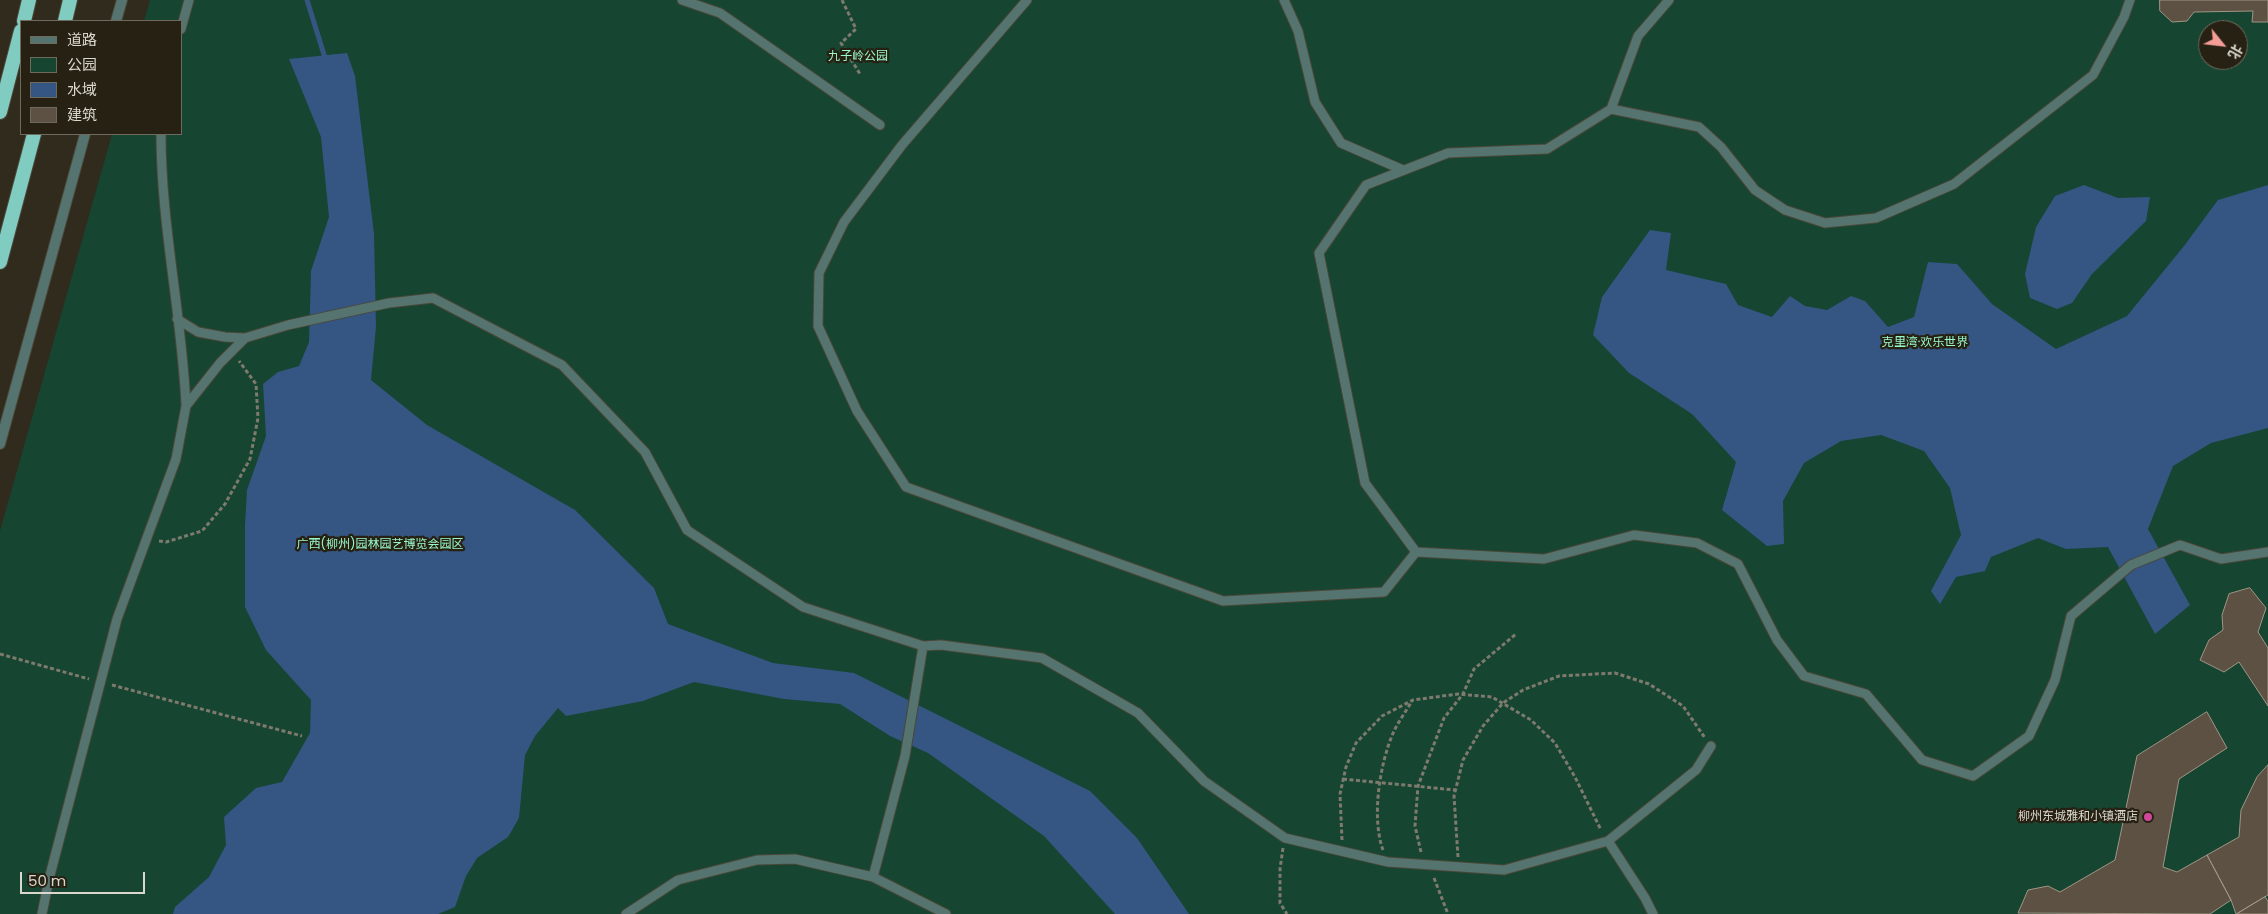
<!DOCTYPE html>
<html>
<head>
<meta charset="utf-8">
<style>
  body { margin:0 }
  #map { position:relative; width:2268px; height:914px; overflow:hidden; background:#302b1c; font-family:Poppins,"Noto Sans SC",sans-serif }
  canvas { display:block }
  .legend { position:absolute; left:20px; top:20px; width:162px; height:115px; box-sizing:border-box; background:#262112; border:1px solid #6e6a5d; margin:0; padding:6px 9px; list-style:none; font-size:15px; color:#dad7cd }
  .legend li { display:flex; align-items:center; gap:10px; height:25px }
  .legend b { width:25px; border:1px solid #6e6a5d }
  .north { position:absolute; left:2198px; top:20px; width:50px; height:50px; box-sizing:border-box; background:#262112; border:1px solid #6e6a5d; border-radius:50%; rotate:119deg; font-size:14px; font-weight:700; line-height:20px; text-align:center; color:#dad7cd }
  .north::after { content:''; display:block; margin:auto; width:18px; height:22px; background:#f59c96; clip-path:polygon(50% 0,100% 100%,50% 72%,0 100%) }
  .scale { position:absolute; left:20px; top:872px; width:125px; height:22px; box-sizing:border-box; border:2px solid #dad7cd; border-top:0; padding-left:6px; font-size:15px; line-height:18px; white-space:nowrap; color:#dad7cd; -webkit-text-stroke:4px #262112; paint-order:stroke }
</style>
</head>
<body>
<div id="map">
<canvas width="2268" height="914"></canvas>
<ul class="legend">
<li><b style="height:6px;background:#55746f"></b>道路</li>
<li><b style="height:14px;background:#164531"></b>公园</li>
<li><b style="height:14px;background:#355582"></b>水域</li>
<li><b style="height:14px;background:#5c5142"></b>建筑</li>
</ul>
<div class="north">北</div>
<div class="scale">50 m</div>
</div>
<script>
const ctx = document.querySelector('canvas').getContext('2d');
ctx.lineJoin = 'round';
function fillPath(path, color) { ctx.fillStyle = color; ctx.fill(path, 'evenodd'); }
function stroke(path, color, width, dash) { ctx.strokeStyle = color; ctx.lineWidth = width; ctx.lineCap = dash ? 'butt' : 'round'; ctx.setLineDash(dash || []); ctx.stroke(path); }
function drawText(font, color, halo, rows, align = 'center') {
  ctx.font = font + ' Poppins,"Noto Sans SC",sans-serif'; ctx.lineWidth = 4.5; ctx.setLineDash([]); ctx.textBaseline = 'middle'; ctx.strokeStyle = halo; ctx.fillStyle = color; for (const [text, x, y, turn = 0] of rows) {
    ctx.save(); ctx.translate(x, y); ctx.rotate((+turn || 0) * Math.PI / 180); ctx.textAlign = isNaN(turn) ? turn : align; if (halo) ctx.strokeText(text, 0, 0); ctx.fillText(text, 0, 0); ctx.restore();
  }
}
const green = new Path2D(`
  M150,0H2268V914H0V531L112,134H181V21H144ZM2208,30H2238V60H2208Z`);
const water = new Path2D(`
  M347,53L355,76L374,234L376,327L371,380L427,425L575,510L654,588L668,624L773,663L854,673L1090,791L1137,838L1189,914H1115L1044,836L928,753L890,736L840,704L784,699L694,682L643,701L566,716L558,708L535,736L525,755L519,818L508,837L477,858L466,876L455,907L438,914H173L175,907L209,877L226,845L224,817L256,788L282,782L310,733L311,700L266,650L245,607V525L247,490L266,436L263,384L278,372L299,366L309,342L311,271L329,217L321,137L289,59Z
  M2084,185L2118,198L2150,197L2146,221L2092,274L2072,303L2057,309L2030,298L2025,274L2036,227L2055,196Z
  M2268,185V428L2211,443L2173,466L2148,529L2190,605L2155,634L2108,547L2066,549L2038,538L1991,557L1985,571L1956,577L1940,604L1931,591L1961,535L1950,488L1924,451L1881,435L1841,441L1804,463L1783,501L1784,544L1767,546L1722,510L1736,462L1692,414L1629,373L1593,335L1602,297L1650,230L1671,233L1666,270L1726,284L1738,305L1772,317L1790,296L1805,306L1827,310L1851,296L1865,301L1888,327L1914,317L1928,262L1957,264L1992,304L2056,349L2127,316L2184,246L2218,200Z`);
const stream = new Path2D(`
  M307,0L326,61`);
const building = new Path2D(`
  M2160,0H2268V22H2252L2253,11L2194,12L2187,21L2172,22L2160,11Z
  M2250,588L2266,608L2258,632L2268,648V706L2239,662L2224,672L2200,660L2209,640L2223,630L2222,615L2229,594Z
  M2207,712L2227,748L2179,779L2163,867L2177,872L2207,855L2231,900L2210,914L2018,913L2028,890L2048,886L2060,892L2115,860L2137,756Z
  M2268,765V895L2236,914L2231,900L2207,855L2239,837L2241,810L2257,777Z
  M2265,897L2268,901V914H2237Z`);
const path = new Path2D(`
  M842,0L856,29L841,43L860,74
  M159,541L166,542L202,531L225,504L250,459L258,418L256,384L239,361
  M0,654L89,679
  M112,685L302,736
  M1343,779L1455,790
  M1342,840L1340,794L1346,767L1356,743L1382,716L1413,700L1458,694L1492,697L1531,720L1555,743L1575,777L1601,830
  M1283,848L1280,869V903L1287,914
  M1383,850C1371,817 1380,762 1394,731C1399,721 1406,711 1412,701
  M1421,852L1415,826L1418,786L1444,718L1463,694L1474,669L1516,634
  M1458,857L1454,796L1463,760L1483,726L1503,703L1523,690L1559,676L1615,673L1649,684L1683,706L1705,738
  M1434,878L1448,914`);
const service = new Path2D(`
  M682,0L720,13L880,125
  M1027,0L902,145L844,222L819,273L818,326L857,411L906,487L1223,601L1384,592L1416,552
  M1284,0L1298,31L1315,102L1341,143L1403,170
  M1669,0L1638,36L1611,109L1547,149L1448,153L1366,185L1319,253L1365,483L1416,552L1544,559L1634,535L1697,543L1738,564L1777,640L1804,676L1866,694L1922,760L1973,776L2029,736L2055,680L2071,616L2131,565L2180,545L2221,559L2268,552
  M181,29L189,0
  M1611,109L1699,127L1721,147L1755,190L1785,210L1825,223L1876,218L1954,184L2093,75L2124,17L2130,0
  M161,134C161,225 182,315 186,406
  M177,319L198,332L225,337L245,338
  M1608,841L1645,898L1653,914
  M873,877L905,756L923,646
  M42,914L49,879L117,619L176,459L186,406L220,363L245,338L288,325L389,303L433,298L562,365L645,452L687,530L803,607L923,646L941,645L1042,658L1138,713L1204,781L1285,838L1388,862L1504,870L1608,841L1696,770L1711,746
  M626,914L678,880L757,860L795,859L873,877L946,914`);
const tertiary = new Path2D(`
  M116,21L122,0
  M0,444L85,134`);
const trunk = new Path2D(`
  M24,21L29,0
  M65,21L70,0
  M0,112L21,31
  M0,262L34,134`);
const markers = [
  [2148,817,5,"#d1479c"]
];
const parkNames = [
  ["九子岭公园",858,57],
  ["克里湾·欢乐世界",1925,343],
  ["广西(柳州)园林园艺博览会园区",380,545]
];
const poiNames = [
  ["柳州东城雅和小镇酒店",2138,817]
];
fillPath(green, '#164531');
fillPath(water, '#355582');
stroke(stream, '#355582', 5);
fillPath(building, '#5c5142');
stroke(building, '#a19585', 1);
stroke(service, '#4b4738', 11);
stroke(tertiary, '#4b4738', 12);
stroke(trunk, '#4b4738', 16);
stroke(path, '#7e7a6e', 3, [4, 2.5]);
stroke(service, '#55746f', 9);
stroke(tertiary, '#55746f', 10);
stroke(trunk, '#81ccc0', 14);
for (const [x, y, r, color] of markers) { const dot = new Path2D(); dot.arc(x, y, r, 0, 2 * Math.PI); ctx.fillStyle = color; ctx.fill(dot); stroke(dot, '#262112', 2); }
drawText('12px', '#97f8ca', '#262112', parkNames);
drawText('12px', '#dad7cd', '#262112', poiNames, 'right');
</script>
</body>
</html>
